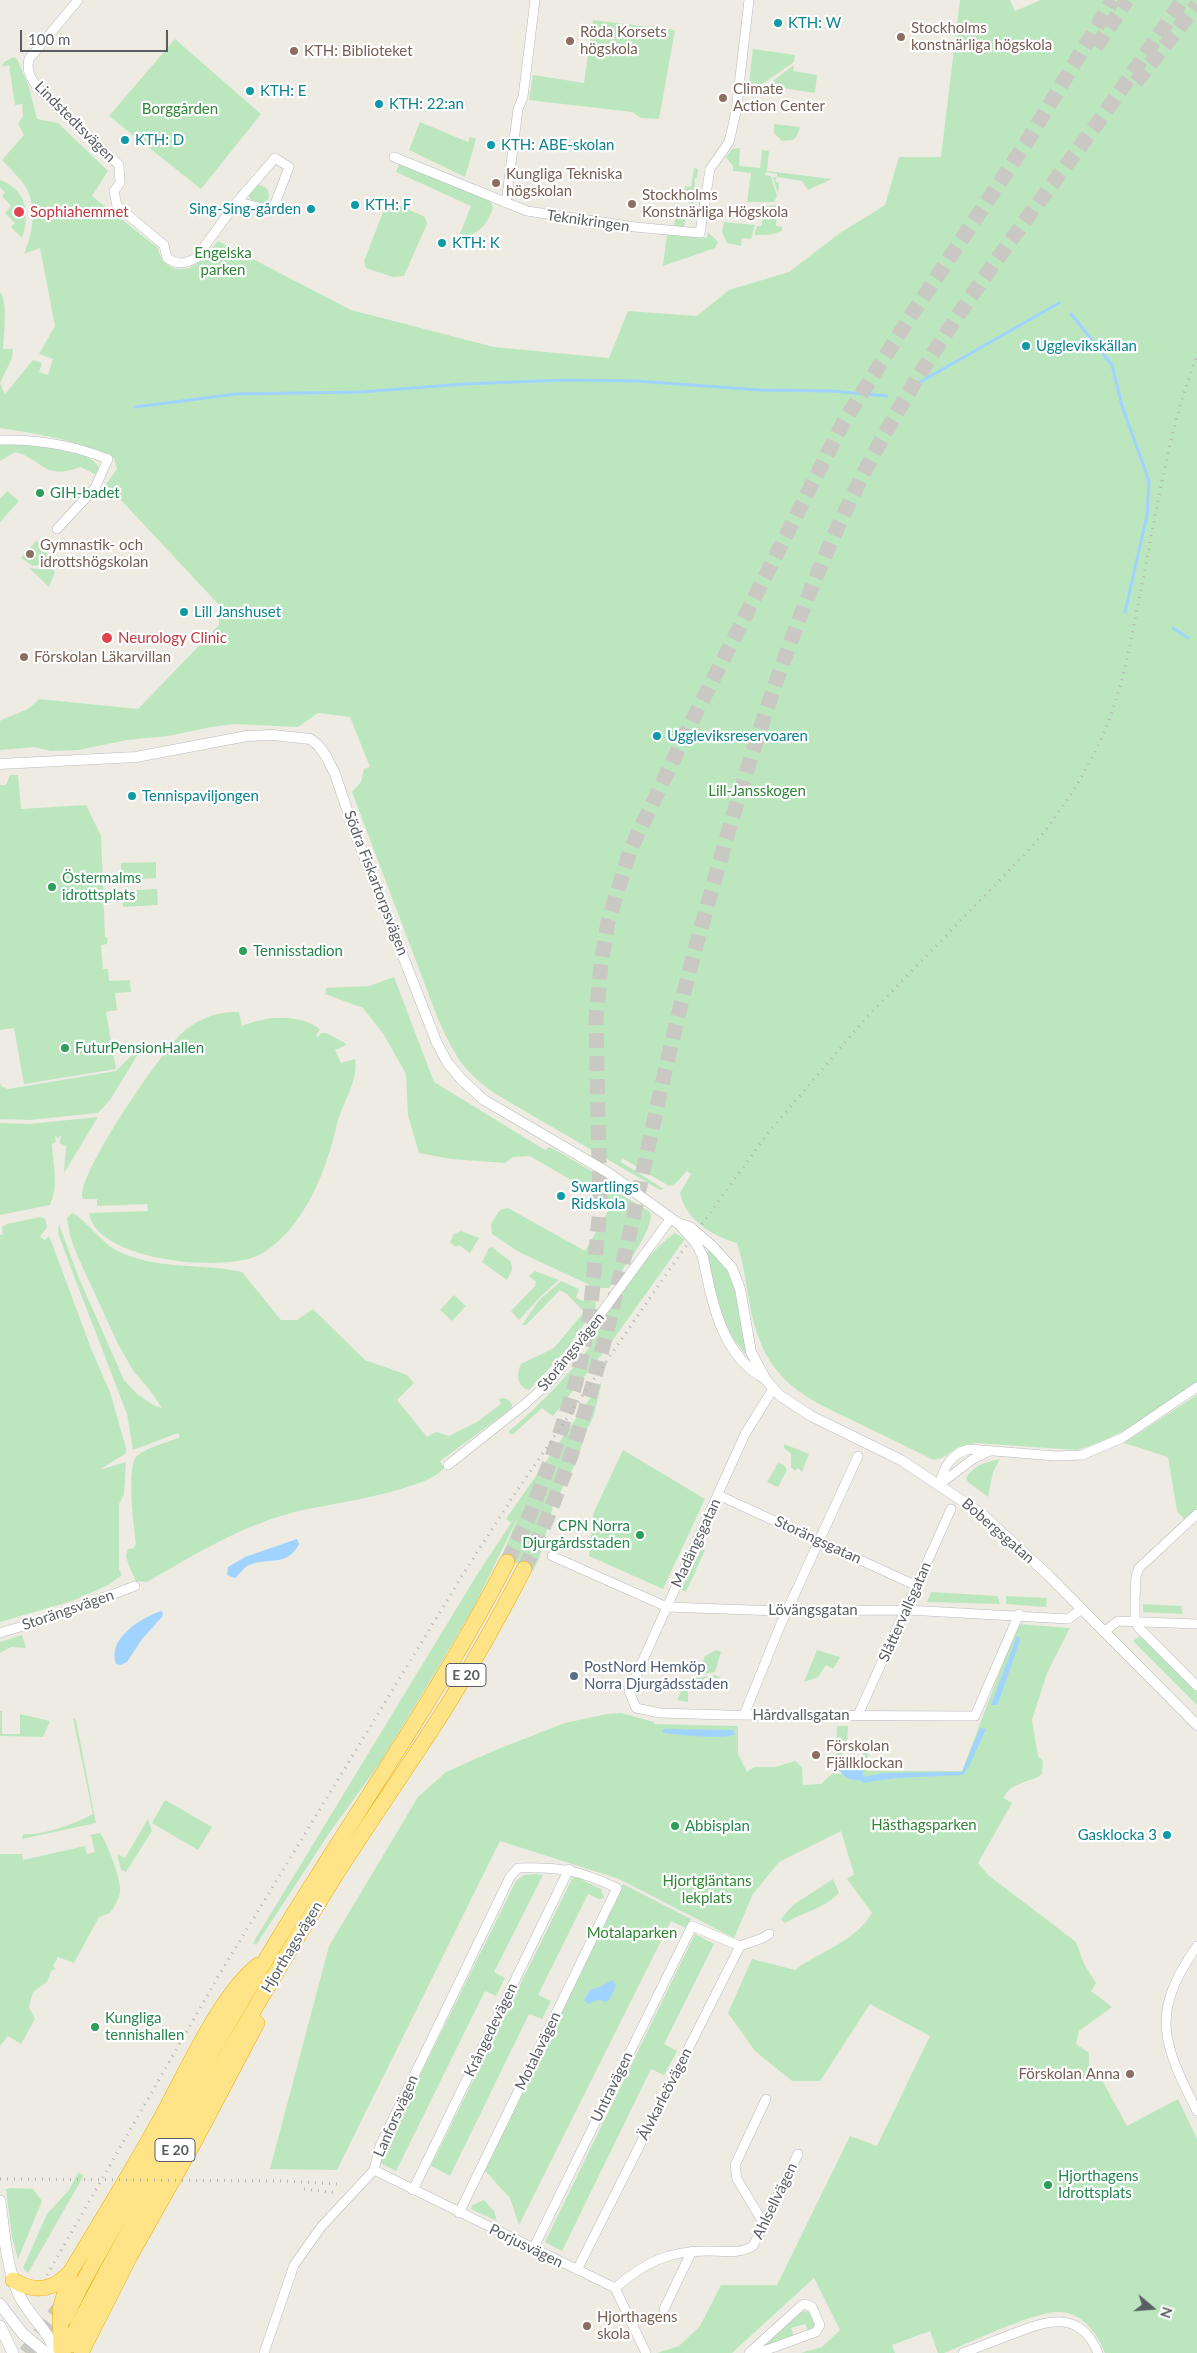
<!DOCTYPE html>
<html>
<head>
<meta charset="utf-8">
<style>
  body { margin:0 }
  #map { position:relative; width:1197px; height:2353px; overflow:hidden; background:#eeebe2; font-family:Lato,sans-serif }
  canvas { display:block }
  .north { position:absolute; left:1127px; top:2283px; width:50px; height:50px; -webkit-text-stroke:4px #fff; paint-order:stroke; rotate:108deg; font-size:14px; font-weight:700; line-height:20px; text-align:center; color:#5a5e63 }
  .north::after { content:''; display:block; margin:auto; width:18px; height:22px; background:#5a5e63; clip-path:polygon(50% 0,100% 100%,50% 72%,0 100%) }
  .scale { position:absolute; left:20px; top:30px; width:148px; height:22px; box-sizing:border-box; border:2px solid #5a5e63; border-top:0; padding-left:6px; font-size:15px; line-height:18px; white-space:nowrap; color:#5a5e63; -webkit-text-stroke:4px #fff; paint-order:stroke }
</style>
</head>
<body>
<div id="map">
<canvas width="1197" height="2353"></canvas>
<div class="north">N</div>
<div class="scale">100 m</div>
</div>
<script>
const ctx = document.querySelector('canvas').getContext('2d');
ctx.lineJoin = 'round';
function fillPath(path, color) { ctx.fillStyle = color; ctx.fill(path, 'evenodd'); }
function stroke(path, color, width, dash) { ctx.strokeStyle = color; ctx.lineWidth = width; ctx.lineCap = dash ? 'butt' : 'round'; ctx.setLineDash(dash || []); ctx.stroke(path); }
function drawText(font, color, halo, rows, align = 'center') {
  ctx.font = font + ' Lato,sans-serif'; ctx.lineWidth = 4.5; ctx.setLineDash([]); ctx.textBaseline = 'middle'; ctx.strokeStyle = halo; ctx.fillStyle = color; for (const [text, x, y, turn = 0] of rows) {
    ctx.save(); ctx.translate(x, y); ctx.rotate((+turn || 0) * Math.PI / 180); ctx.textAlign = isNaN(turn) ? turn : align; if (halo) ctx.strokeText(text, 0, 0); ctx.fillText(text, 0, 0); ctx.restore();
  }
}
const green = new Path2D(`
  M960,0H1010L1015,11L1041,0H1197V1388C1157,1409 1120,1438 1077,1450L975,1443L957,1448L942,1458L934,1460C909,1448 883,1435 858,1423C814,1402 776,1387 758,1336C747,1306 747,1273 737,1243C712,1236 685,1219 680,1193L691,1174L687,1171L675,1184L669,1186L622,1158L621,1162L664,1189L660,1190L494,1093C462,1070 454,1054 438,1019L352,792L361,782L364,769L370,767L350,717L318,713L298,727L234,724L211,727L168,736L127,740L78,750L51,751L34,747L0,750V721C17,712 25,714 39,699L138,709L219,625L220,606L106,484L117,469L114,458C77,440 40,434 0,428V292C8,300 4,336 3,349H13L12,358L0,383L5,394L33,360L42,363L39,372L48,375L53,359L39,354L55,326L40,248L24,254C33,234 38,203 23,183C17,175 9,168 2,160L24,135L18,124L23,116L22,104L15,105L9,65L2,67L4,62L14,57L17,59L29,87L37,119L58,123L108,171L92,196L158,248C160,256 163,263 171,267C192,276 206,256 218,241L351,310L494,347L609,358L628,311L697,316L729,290L789,272L840,233L885,205L899,157H941Z
  M593,20L675,30L659,119L641,118L632,112L529,100L533,75L584,83Z
  M175,39L261,114L201,189L109,116Z
  M753,49L795,55L794,62L761,85L749,83Z
  M794,65L793,71L817,75L815,93L769,86L770,83Z
  M420,122L468,142L470,137L476,139L465,177L409,150Z
  M774,124L800,127L797,136L793,140L782,141L774,133Z
  M740,148L739,166L760,168L762,150L769,151L767,171L832,179L808,190L802,181L777,177L775,181L779,183L778,194L773,177H777V174L766,172L765,175L771,176L777,196L774,202H747L751,173L733,171V166L726,157L732,149Z
  M400,163L489,200L493,206C490,221 481,231 467,237L460,234L471,206L396,172Z
  M694,168L698,169L697,178H695L693,213L686,212L684,227L674,226L675,219H681L683,209L689,210L690,195L684,194L685,186L691,187Z
  M0,180C26,189 31,214 22,238L11,227L15,223L5,213L11,206L2,196L5,193L0,187Z
  M249 195a10 10 0 1 1 20 0a10 10 0 1 1-20 0Z
  M392,202L425,217L427,224L404,276L393,277L366,268L364,261L385,207Z
  M778,205L776,226L782,227V231L769,235H754L757,226H762L763,211L754,210V207Z
  M724,222L755,225L751,239L742,238L741,246L727,243L722,232Z
  M708,232L718,242L715,248L663,266L667,234L707,238Z
  M23,444C40,445 106,450 99,476L80,467C43,481 45,460 15,452L0,461V445Z
  M7,491L19,501L0,522V499Z
  M36,541L44,544L50,562L33,566L21,558Z
  M44,565H49L55,572L49,587L29,568L38,569Z
  M10,775H18L21,809L86,805L101,836L105,937L108,938L107,944L101,945L103,969H108L109,981L130,980L131,992L115,993L117,1010L106,1012L116,1069L24,1084L14,1028L0,1030V785H6Z
  M156,862V878L121,880V863Z
  M157,889L158,905L123,907L122,891Z
  M394,977L434,1082L545,1150L550,1147L602,1177L614,1190L650,1212C656,1229 619,1274 609,1288H596L519,1252L492,1234L491,1224L500,1210L508,1208L585,1251L612,1204L530,1156L513,1157L505,1163L451,1159L419,1153L408,1115L406,1074L384,1035L363,1008L325,994L326,988L369,986Z
  M232,1012H239L242,1026C266,1016 298,1013 320,1029L316,1036L318,1037L321,1033H326L345,1043L346,1045L335,1050L341,1063L355,1059C359,1080 342,1104 337,1124C327,1169 305,1227 263,1253C230,1274 96,1262 89,1213L148,1211L147,1204L97,1206V1199H83C73,1179 164,1048 183,1032C197,1020 213,1013 232,1012Z
  M137,1050L140,1051L110,1100L98,1113L30,1120L0,1119V1083L1,1086L8,1089L116,1071Z
  M98,1117L64,1173L66,1146L59,1143L62,1135L58,1138L55,1136L56,1142L52,1144C53,1166 59,1184 50,1205L0,1215V1123L29,1124Z
  M72,1213C84,1217 102,1245 122,1253C160,1270 202,1263 242,1272L281,1320H297L313,1309L365,1360L407,1375L414,1383L397,1400L427,1437L436,1432L449,1436L477,1422L501,1404L499,1399L503,1398L509,1400L512,1405L511,1409L440,1461L444,1468C426,1491 329,1504 299,1511C244,1524 195,1554 147,1582L136,1581L129,1566L126,1556L128,1549L134,1548L136,1544C134,1528 126,1466 137,1456C148,1446 168,1443 180,1437L178,1433L133,1450L127,1414L69,1263L58,1233L59,1224L78,1276L124,1380L137,1394L153,1405L162,1408L150,1390L134,1372L118,1344L77,1255L70,1236L67,1218Z
  M40,1217L45,1219L47,1227L40,1237L45,1240L49,1236L50,1238L92,1351L110,1392L126,1448V1453L99,1470L126,1462L124,1494L119,1504V1569L122,1575L108,1585L72,1601L0,1622V1235L3,1234L2,1227L7,1224Z
  M461,1231L479,1238L470,1253L459,1245L456,1247L450,1242L454,1234Z
  M675,1233L685,1239L610,1344L553,1416L542,1408L512,1435L508,1432C539,1406 565,1379 590,1347L586,1342C607,1312 646,1252 675,1233Z
  M714,1243L730,1264L747,1356L727,1331L719,1310L706,1254Z
  M492,1247L511,1262L512,1270L507,1280L482,1262L489,1248Z
  M535,1271L559,1280L540,1297L519,1320L511,1311L535,1286L536,1282L529,1276Z
  M561,1281L579,1289L576,1298L583,1301L588,1296V1299L593,1302L595,1300L596,1307L566,1350L529,1390C517,1387 516,1374 521,1364L554,1348L584,1312L567,1294L560,1290L526,1325H522L540,1299Z
  M454,1295L466,1306L452,1321L440,1310Z
  M602,1381L594,1415L586,1431L578,1459L553,1506L539,1559L533,1571L502,1556L519,1515L475,1605L432,1678L380,1763L330,1832L256,1945L253,1943L475,1578L511,1523L506,1519Z
  M1197,1395V1508L1184,1519L1177,1511L1168,1457L1124,1443Z
  M784,1444L809,1454L802,1472L798,1468L795,1471L791,1467V1454L784,1448Z
  M623,1450L705,1499L663,1589L589,1556L593,1514Z
  M1000,1459L993,1472L988,1497L968,1482L966,1478C974,1465 985,1462 1000,1459Z
  M778,1463L784,1465L787,1470L778,1487L767,1482Z
  M701,1548L705,1550L686,1592L682,1590L693,1558Z
  M931,1592L997,1596L1000,1604L927,1602Z
  M1006,1596L1047,1598L1046,1607L1006,1604Z
  M1143,1604L1181,1606L1183,1614L1143,1612Z
  M1018,1624L1070,1628L1047,1673L1032,1720L1038,1756L1043,1761L1042,1774C1031,1783 1009,1782 1004,1798L1012,1803L978,1863L988,1875L1076,1942L1084,1964L1096,1983L1091,1991L1112,2007L1079,2031L1076,2044L1089,2053V2065L1103,2082L1127,2126L1178,2099L1197,2139V2353H1105C1098,2334 1082,2312 1059,2312C1035,2311 969,2343 944,2353H938L930,2331L892,2345L895,2353H801L822,2347L840,2330L814,2278L732,2353H657L679,2346L700,2326L721,2285H777L850,2136L877,2146L930,2036L870,2004L820,2081H792L755,2051L728,2013L752,1959L795,1970C820,1951 855,1942 872,1913L847,1879L854,1874L841,1831L779,1862L753,1894L734,1938L619,1879L500,1841L337,2170L270,2169L329,1946L418,1797L446,1772L498,1749L565,1723L607,1714L621,1713L654,1722V1724L738,1726V1754L747,1772L754,1767H775L795,1761L802,1767L803,1785L821,1784L833,1773L851,1775L862,1771L863,1750H868V1771H962Z
  M22,1635L26,1648L11,1647L0,1653V1642Z
  M1140,1636L1197,1692V1705L1133,1641Z
  M716,1650L721,1652L715,1672L704,1674L702,1664L705,1656Z
  M817,1650L840,1657L833,1669L826,1665L818,1677L804,1682Z
  M716,1675L721,1678H704V1683H688V1702L677,1700L687,1679Z
  M0,1711H2V1734H20V1714L50,1721L43,1737L0,1736Z
  M73,1718L76,1720L96,1823L22,1839L23,1834C43,1836 76,1823 93,1814Z
  M837,1726H848L847,1743L836,1768Z
  M165,1800L212,1827L198,1850L152,1823Z
  M148,1819L152,1831L126,1872L121,1870L117,1854L125,1858Z
  M100,1833C107,1842 122,1881 120,1892C119,1899 114,1907 110,1913L99,1917L74,1963L58,1957L53,1966L56,1969L51,1971L47,1982L33,1992L29,2007L35,2019L21,2044L8,2036L0,2046V1854H22L23,1860L85,1846L87,1854L95,1852L91,1835Z
  M536,1874L543,1875L494,1972L505,1978L496,1996L485,1991L396,2171L382,2164L379,2158L516,1881L524,1875Z
  M576,1877L601,1889L604,1898L599,1899L588,1894L538,1995L551,2001L542,2019L529,2014L450,2176L431,2166L572,1879Z
  M833,1879L839,1893C822,1910 805,1911 785,1923L781,1919L793,1905Z
  M623,1884L691,1919L686,1928L671,1921L519,2225L510,2198L485,2171Z
  M695,1934L714,1944L664,2044L677,2051L664,2075L651,2069L562,2251L545,2242Z
  M78,2173L84,2175L28,2273L23,2268L47,2214L69,2190Z
  M11,2188L33,2189L42,2201L18,2259L12,2237L6,2189Z
  M484,2200L494,2211L497,2221L471,2209L472,2205Z
  M807,2311L812,2314L815,2323L813,2328L808,2331L805,2324L791,2328L794,2336L757,2349L799,2312Z`);
const water = new Path2D(`
  M297,1539L299,1544C288,1567 268,1557 249,1565C243,1568 240,1574 235,1578L227,1575L228,1567L245,1557Z
  M161,1611L163,1613L162,1617L142,1639L127,1662L121,1665L116,1664C107,1638 141,1618 161,1611Z
  M1017,1636L1020,1638V1640L999,1701L997,1705H991Z
  M980,1728L986,1729L969,1766L963,1775L896,1778L862,1783V1781L849,1779L839,1771L840,1762L842,1759L863,1760V1777L884,1773L962,1772Z
  M664,1729L733,1730L735,1734C728,1740 673,1735 662,1732Z
  M612,1980L616,1985L610,1999L606,2002L598,2000L588,2004L584,2000L590,1990L600,1987Z`);
const stream = new Path2D(`
  M1071,314L1112,365L1122,406L1147,475
  M906,390L1059,303
  M135,407L236,394L361,392L464,384L564,380L637,381L760,390L831,391L887,396
  M1125,612L1147,515L1149,481L1147,477
  M1173,628L1188,638`);
const motorwayTunnel = new Path2D(`
  M1096,47L1127,0
  M1136,82L1197,5
  M507,1562L529,1517L556,1446L576,1382L590,1316L600,1207L596,1019L601,964L608,922L631,848L694,717L843,423L912,314L1026,143L1113,0
  M524,1569C577,1462 604,1348 630,1232C652,1130 673,1028 701,928C746,766 796,599 876,450C939,332 1020,228 1099,121C1128,81 1154,40 1183,0
  M26,2353L66,2299`);
const minor = new Path2D(`
  M78,0L29,59C26,72 31,79 39,89L119,165L120,183L114,191L117,206L164,245L167,258C177,265 185,264 196,258L236,203L275,158L289,167L273,209C260,209 249,203 236,203
  M394,157L527,211L635,227L700,233L710,169L729,142L736,112L749,0
  M506,203L518,109L523,97L535,0
  M0,440C37,439 73,445 108,459L95,488L57,529
  M773,1389L745,1434L629,1691L636,1708L660,1713L727,1715L975,1716L1019,1614
  M448,1465L525,1404L553,1379L671,1218
  M940,1484C943,1468 952,1453 969,1449L1056,1456L1082,1455L1122,1438L1197,1387
  M940,1484L973,1459L990,1451
  M718,1495L917,1586
  M1197,1514L1139,1568L1136,1576L1135,1599V1620L1138,1627L1197,1686
  M552,1556L667,1607L778,1611L907,1610L1068,1619L1082,1609
  M1105,1631L1118,1621L1197,1624
  M0,1633L46,1619L135,1586
  M744,1715L780,1626L858,1456
  M858,1715L951,1509
  M740,1946L763,1938L769,1934
  M1197,1946C1150,2013 1162,2042 1197,2111
  M374,2170L615,2288L646,2353
  M413,2190L569,1869
  M764,2224L737,2179L735,2165L766,2099
  M533,2249L692,1926L740,1946
  M577,2270L740,1946
  M615,2288C645,2262 668,2251 708,2251C724,2251 740,2254 753,2246L798,2154
  M664,2309L692,2251
  M264,2353L294,2265L321,2227L374,2170L380,2146L510,1877L518,1868C562,1867 578,1870 617,1888L459,2213
  M749,2353L802,2305L805,2304L812,2307L820,2325L816,2332L758,2353
  M963,2353C979,2347 994,2341 1010,2335C1045,2321 1080,2308 1098,2353`);
const tertiary = new Path2D(`
  M0,764L136,757L247,736L273,735L310,739L318,745L326,756L335,774L355,833L436,1041L447,1062L461,1079L484,1100L607,1172L679,1224
  M712,1246L732,1268L740,1289L751,1352L766,1380L779,1395L811,1416L901,1460L982,1514L1048,1575L1197,1725
  M703,1257C712,1301 721,1356 766,1379`);
const secondary = new Path2D(`
  M0,2201C4,2231 6,2266 19,2295C27,2313 53,2336 55,2353
  M0,2304L23,2334L46,2353
  M0,2326L13,2353`);
const motorway = new Path2D(`
  M70,2273L60,2310L61,2349L81,2340L89,2333
  M13,2280C36,2294 54,2290 71,2271C101,2221 132,2171 160,2120C185,2075 219,1996 258,1965
  M65,2318L83,2282C149,2164 214,2044 285,1928C360,1806 442,1689 507,1562
  M74,2333C154,2181 239,2031 330,1884C369,1822 411,1763 450,1701C476,1658 501,1614 524,1569
  M81,2353L130,2256L192,2146L257,2023`);
const rail = new Path2D(`
  M0,2179L284,2181L338,2184
  M304,2189L336,2193
  M47,2275L219,1975L462,1576L514,1495L681,1253L768,1133L865,1019L1030,849C1061,812 1088,772 1106,727C1121,691 1129,652 1136,614C1154,531 1166,434 1197,356`);
const tertiaryBridge = new Path2D(`
  M679,1224L696,1243L703,1257
  M680,1224L690,1227L712,1246`);
const markers = [
  [778,23,5,"#0f9aa8"],
  [901,37,5,"#8d6e63"],
  [570,41,5,"#8d6e63"],
  [294,51,5,"#8d6e63"],
  [250,91,5,"#0f9aa8"],
  [723,98,5,"#8d6e63"],
  [379,104,5,"#0f9aa8"],
  [125,140,5,"#0f9aa8"],
  [491,145,5,"#0f9aa8"],
  [496,183,5,"#8d6e63"],
  [632,204,5,"#8d6e63"],
  [355,205,5,"#0f9aa8"],
  [311,209,5,"#0f9aa8"],
  [19,212,6,"#e0444e"],
  [442,243,5,"#0f9aa8"],
  [1026,346,5,"#0f9aa8"],
  [40,493,5,"#2e9e5b"],
  [30,554,5,"#8d6e63"],
  [184,612,5,"#0f9aa8"],
  [107,638,6,"#e0444e"],
  [24,657,5,"#8d6e63"],
  [657,736,5,"#0f9aa8"],
  [132,796,5,"#0f9aa8"],
  [52,887,5,"#2e9e5b"],
  [243,951,5,"#2e9e5b"],
  [65,1048,5,"#2e9e5b"],
  [561,1196,5,"#0f9aa8"],
  [640,1535,5,"#2e9e5b"],
  [574,1676,5,"#5c6f8a"],
  [816,1755,5,"#8d6e63"],
  [675,1826,5,"#2e9e5b"],
  [1167,1835,5,"#0f9aa8"],
  [95,2027,5,"#2e9e5b"],
  [1130,2074,5,"#8d6e63"],
  [1048,2185,5,"#2e9e5b"],
  [587,2326,5,"#8d6e63"]
];
const shields = [
  [466,1675,40],
  [175,2150,40]
];
const shieldNames = [
  ["E 20",466,1675],
  ["E 20",175,2150]
];
const cultureNames = [
  ["KTH: W",788,23],
  ["KTH: E",260,91],
  ["KTH: 22:an",389,104],
  ["KTH: D",135,140],
  ["KTH: ABE-skolan",501,145],
  ["KTH: F",365,205],
  ["Sing-Sing-gården",301,209,"right"],
  ["KTH: K",452,243],
  ["Ugglevikskällan",1036,346],
  ["Lill Janshuset",194,612],
  ["Uggleviksreservoaren",667,736],
  ["Tennispaviljongen",142,796],
  ["Swartlings",571,1187],
  ["Ridskola",571,1204],
  ["Gasklocka 3",1157,1835,"right"]
];
const educationNames = [
  ["Stockholms",911,28],
  ["konstnärliga högskola",911,45],
  ["Röda Korsets",580,32],
  ["högskola",580,49],
  ["KTH: Biblioteket",304,51],
  ["Climate",733,89],
  ["Action Center",733,106],
  ["Kungliga Tekniska",506,174],
  ["högskolan",506,191],
  ["Stockholms",642,195],
  ["Konstnärliga Högskola",642,212],
  ["Gymnastik- och",40,545],
  ["idrottshögskolan",40,562],
  ["Förskolan Läkarvillan",34,657],
  ["Förskolan",826,1746],
  ["Fjällklockan",826,1763],
  ["Förskolan Anna",1120,2074,"right"],
  ["Hjorthagens",597,2317],
  ["skola",597,2334]
];
const parkNames = [
  ["Borggården",180,109],
  ["Engelska",223,253],
  ["parken",223,270],
  ["Lill-Jansskogen",757,791],
  ["Hästhagsparken",924,1825],
  ["Hjortgläntans",707,1881],
  ["lekplats",707,1898],
  ["Motalaparken",632,1933]
];
const streetNames = [
  ["Lindstedtsvägen",75,122,45],
  ["Teknikringen",588,221,8],
  ["Södra Fiskartorpsvägen",376,883,69],
  ["Storängsvägen",571,1352,-51],
  ["Bobergsgatan",998,1531,41],
  ["Storängsgatan",818,1540,25],
  ["Madängsgatan",696,1543,-65],
  ["Storängsvägen",68,1610,-19],
  ["Lövängsgatan",813,1610],
  ["Slåttervallsgatan",905,1612,-66],
  ["Hårdvallsgatan",801,1715],
  ["Hjorthagsvägen",292,1947,-59],
  ["Krångedevägen",491,2030,-64],
  ["Motalavägen",538,2051,-64],
  ["Untravägen",612,2087,-64],
  ["Älvkarleövägen",665,2094,-63],
  ["Lanforsvägen",396,2116,-66],
  ["Ahlsellvägen",775,2201,-64],
  ["Porjusvägen",526,2246,26]
];
const healthNames = [
  ["Sophiahemmet",30,212],
  ["Neurology Clinic",118,638]
];
const leisureNames = [
  ["GIH-badet",50,493],
  ["Östermalms",62,878],
  ["idrottsplats",62,895],
  ["Tennisstadion",253,951],
  ["FuturPensionHallen",75,1048],
  ["CPN Norra",630,1526,"right"],
  ["Djurgårdsstaden",630,1543,"right"],
  ["Abbisplan",685,1826],
  ["Kungliga",105,2018],
  ["tennishallen",105,2035],
  ["Hjorthagens",1058,2176],
  ["Idrottsplats",1058,2193]
];
const serviceNames = [
  ["PostNord Hemköp",584,1667],
  ["Norra Djurgådsstaden",584,1684]
];
fillPath(green, '#bce7be');
fillPath(water, '#a0d3ff');
stroke(stream, '#a0d3ff', 3);
stroke(motorwayTunnel, '#c9c8c2', 15, [15, 8]);
stroke(minor, '#b7babf', 10);
stroke(tertiary, '#b7babf', 11);
stroke(secondary, '#b7bbc1', 12);
stroke(motorway, '#efab00', 16);
stroke(minor, '#fff', 9);
stroke(tertiary, '#fff', 10);
stroke(secondary, '#fff', 11);
stroke(motorway, '#ffe487', 15);
stroke(rail, '#b3b4b4', 3, [1, 6]);
stroke(tertiaryBridge, '#b7babf', 11, []);
stroke(tertiaryBridge, '#fff', 10);
for (const [x, y, r, color] of markers) { const dot = new Path2D(); dot.arc(x, y, r, 0, 2 * Math.PI); ctx.fillStyle = color; ctx.fill(dot); stroke(dot, '#fff', 2); }
for (const [x, y, w] of shields) { const box = new Path2D(); box.roundRect(x - w / 2, y - 11.5, w, 23, 4); ctx.fillStyle = '#fff'; ctx.fill(box); stroke(box, '#5a5e63', 1); }
drawText('bold 14px', '#5a5e63', null, shieldNames);
drawText('15px', '#0d838f', '#fff', cultureNames, 'left');
drawText('15px', '#785e54', '#fff', educationNames, 'left');
drawText('15px', '#308536', '#fff', parkNames);
drawText('15px', '#5a5e63', '#fff', streetNames);
drawText('15px', '#be3a42', '#fff', healthNames, 'left');
drawText('15px', '#27864d', '#fff', leisureNames, 'left');
drawText('15px', '#4e5e75', '#fff', serviceNames, 'left');
</script>
</body>
</html>
